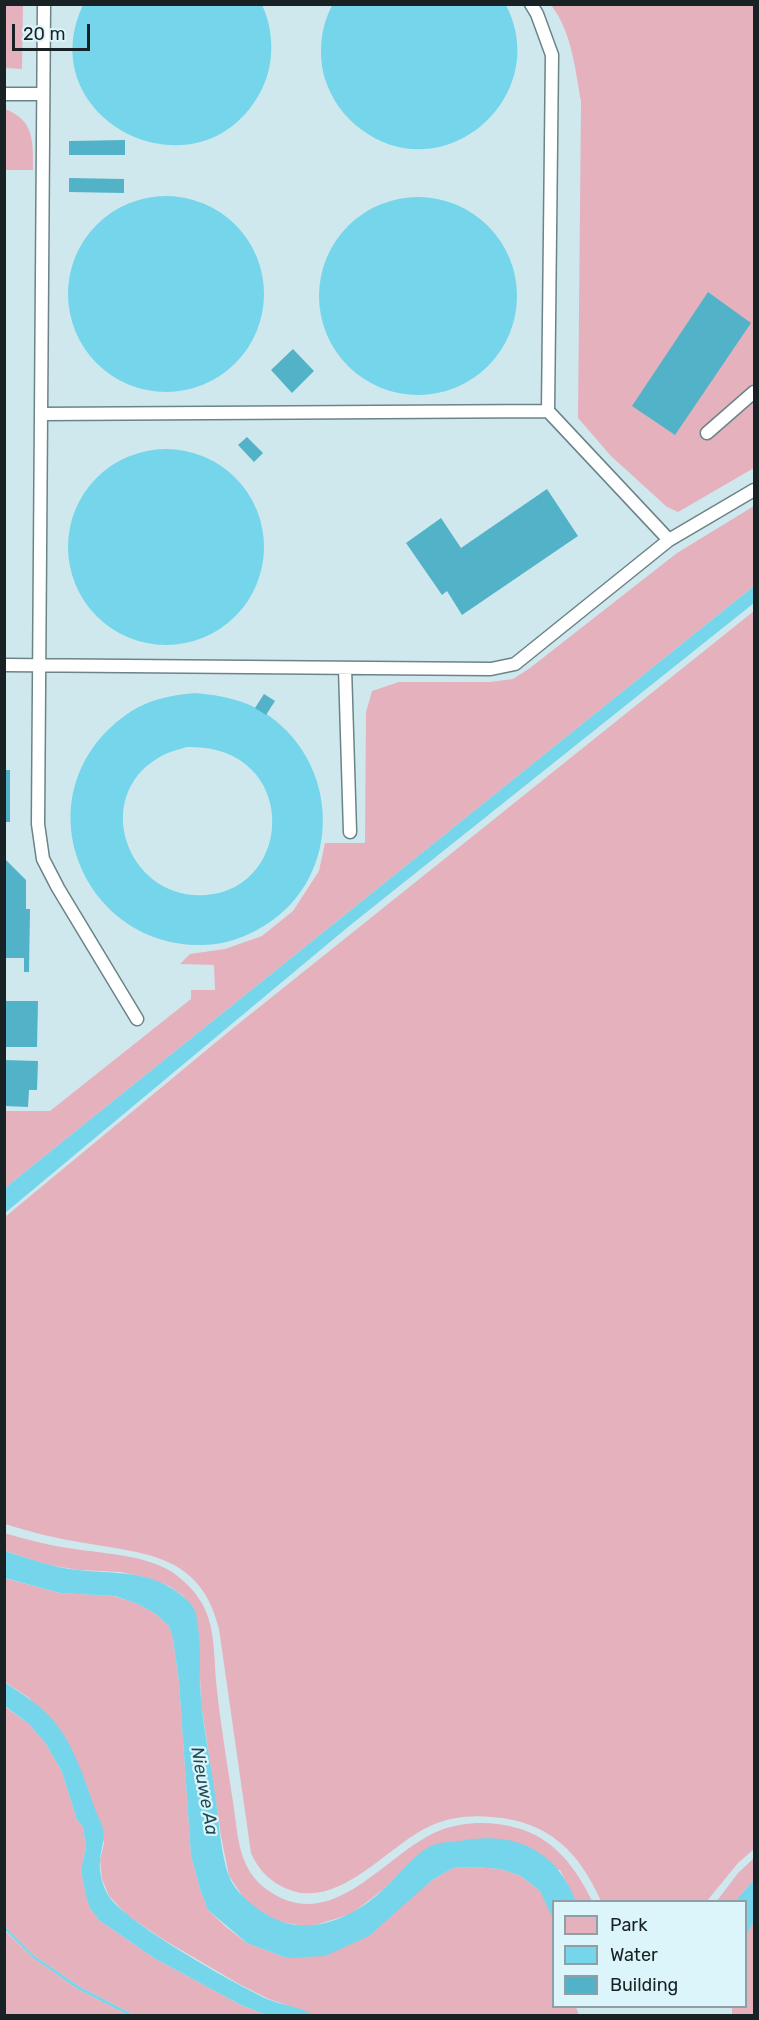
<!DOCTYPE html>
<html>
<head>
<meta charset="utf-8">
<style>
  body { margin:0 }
  #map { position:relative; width:759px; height:2020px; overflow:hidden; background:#cfe8ee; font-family:Rubik,sans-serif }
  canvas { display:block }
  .frame { position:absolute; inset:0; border:6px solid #182124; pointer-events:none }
  .legend { position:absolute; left:552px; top:1900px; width:195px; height:108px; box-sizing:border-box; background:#dcf5fb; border:2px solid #8ea0a5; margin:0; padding:8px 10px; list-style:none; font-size:18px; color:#182124 }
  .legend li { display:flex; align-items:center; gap:12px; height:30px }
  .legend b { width:30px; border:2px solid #8ea0a5 }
  .scale { position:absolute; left:12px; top:24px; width:78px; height:27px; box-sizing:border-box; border:3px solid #182124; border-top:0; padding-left:8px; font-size:18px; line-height:21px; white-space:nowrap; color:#182124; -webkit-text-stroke:4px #dcf5fb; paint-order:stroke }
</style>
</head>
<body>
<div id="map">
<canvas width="759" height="2020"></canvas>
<div class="frame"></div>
<ul class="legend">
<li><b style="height:16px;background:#e4b1bd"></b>Park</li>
<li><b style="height:16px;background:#75d5ea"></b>Water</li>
<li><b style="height:16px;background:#52b3c8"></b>Building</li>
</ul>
<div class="scale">20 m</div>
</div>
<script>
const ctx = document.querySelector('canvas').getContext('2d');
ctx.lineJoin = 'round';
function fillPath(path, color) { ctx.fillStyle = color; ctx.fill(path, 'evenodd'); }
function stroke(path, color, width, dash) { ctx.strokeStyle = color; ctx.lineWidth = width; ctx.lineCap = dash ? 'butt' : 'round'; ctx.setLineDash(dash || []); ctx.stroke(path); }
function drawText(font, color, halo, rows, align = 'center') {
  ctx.font = font + ' Rubik,sans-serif'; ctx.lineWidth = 4.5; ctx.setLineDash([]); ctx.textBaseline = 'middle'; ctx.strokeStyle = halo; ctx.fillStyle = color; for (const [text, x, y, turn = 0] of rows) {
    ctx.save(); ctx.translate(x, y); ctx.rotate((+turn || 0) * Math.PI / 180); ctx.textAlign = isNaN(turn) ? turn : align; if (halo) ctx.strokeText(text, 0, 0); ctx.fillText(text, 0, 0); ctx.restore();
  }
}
const green = new Path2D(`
  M4,5H23L22,69L5,68Z
  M551,5H754V468L678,512L667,507L611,456L578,418L581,101C575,69 572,32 551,5Z
  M5,109C35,120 33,143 33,170H5Z
  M754,506V586L5,1188V1111H50L191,999V990H215L214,965L180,964L190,954L225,949L262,936L293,911L319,871L325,843H365L366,712L372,691L399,682H490L513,679L530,668L677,553Z
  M754,611V1849L738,1863L707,1901H601C579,1852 549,1821 492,1817C471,1815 450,1817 430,1826C386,1846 335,1916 281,1886C267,1879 257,1867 251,1853L219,1629C201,1555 148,1554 85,1543C57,1539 31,1532 5,1524V1217L232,1029Z
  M4,1533C28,1540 51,1546 75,1549C107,1554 145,1555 172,1572C185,1581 198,1594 205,1609C215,1631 214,1657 216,1681C220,1721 227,1762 233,1802C236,1820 237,1843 244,1860C249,1873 258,1884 269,1891C335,1936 386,1851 441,1830C465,1821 492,1821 517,1828C554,1838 576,1868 592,1901H576L560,1870L412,1861L384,1889L351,1914L309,1927L277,1921L247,1903L229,1876L221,1836L201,1702L198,1631L194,1610L183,1596L169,1586L148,1578L121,1572L79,1570L49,1565L5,1551Z
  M4,1578L60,1593L114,1596L138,1604L156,1614L169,1626L173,1638L179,1682L191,1855L200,1889L208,1910L226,1927L247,1943L287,1958L407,1900L432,1880L453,1868L475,1867L501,1869L521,1876L540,1891L553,1917L554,2006L576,2007L579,2015H314L307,2012L269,1999L239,1984L164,1940L127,1915L109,1896L102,1879L100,1860L104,1843L86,1785L67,1742L29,1698L5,1682Z
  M4,1706L29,1724L46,1744L62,1772L77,1820L83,1827L86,1847L81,1870L86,1895L90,1908L99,1920L154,1958L241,2005L267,2015H134L80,1987L33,1955L5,1927Z
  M754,1858V1880L735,1901L716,1902L738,1873Z
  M754,1920V2015L732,2016V2007L746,2006V1937Z
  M4,1930L32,1957L78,1989L128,2015H5Z`);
const water = new Path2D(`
  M333,4L506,5C553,96 445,191 362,130C344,117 332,100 325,79C318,55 320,27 333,4Z
  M83,5H262C274,30 275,63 262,89C203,206 28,122 83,5Z
  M68 294a98 98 0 1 1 196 0a98 98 0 1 1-196 0Z
  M319 296a99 99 0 1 1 198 0a99 99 0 1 1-198 0Z
  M68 547a98 98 0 1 1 196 0a98 98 0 1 1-196 0Z
  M754,586V603L348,927L5,1213V1188Z
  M195,693C221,695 246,700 268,715C344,768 342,885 257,930C240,939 221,945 201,945C92,947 28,818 103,735C115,723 127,712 143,705C160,697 177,695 195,693ZM187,747C299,744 296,888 206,895C129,901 90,799 158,758C167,752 177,750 187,747Z
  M4,1551C29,1558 53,1568 79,1570C110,1574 143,1570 171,1588C179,1593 190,1601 194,1609C201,1625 200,1668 200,1686C202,1722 210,1758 215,1794C219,1820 220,1849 228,1874C234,1891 250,1904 264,1913C306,1940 353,1919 386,1887C400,1874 415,1853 433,1845C441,1842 452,1842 460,1841C514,1831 555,1849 576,1901L554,1902L553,1919L540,1891L521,1876L501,1869L475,1867L453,1868L432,1880L369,1936L325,1956L287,1958L247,1943L208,1910L200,1889L191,1855L179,1682L173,1638L169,1626L156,1614L138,1604L115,1596L60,1593L5,1578Z
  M4,1682C21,1693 37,1703 51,1718C72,1741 83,1775 93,1803C95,1812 101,1820 103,1829C105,1840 101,1849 100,1860C99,1871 102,1885 108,1895C124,1922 235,1984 267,1999C282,2005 300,2007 314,2015H267L241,2005L154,1958L99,1920L90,1908L86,1896L81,1870L86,1847L83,1827L77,1820L62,1772L46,1744L29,1724L5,1706Z
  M754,1880V1920L746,1937V1902L735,1901Z
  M5,1927L33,1955L80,1987L134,2015H128L78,1989L32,1957L5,1930Z`);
const building = new Path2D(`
  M125,140V155H69V141Z
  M69,178L124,179V193L69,192Z
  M708,292L751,323L675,435L632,406Z
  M293,349L314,371L292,393L271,370Z
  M247,437L263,453L254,462L238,445Z
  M547,489L578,536L462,615L447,591L442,595L406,543L441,518L461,548Z
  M264,694L275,701L266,715L255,708Z
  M4,770H10V822H4Z
  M4,858L26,880V909H30L29,972H24V958H4Z
  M4,1001H38L37,1047H4Z
  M4,1060L38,1061L37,1090H29L28,1107L4,1106Z`);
const service = new Path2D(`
  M44,4L38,824L43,859L58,888L137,1019
  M531,4L537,14L552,55L548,411L669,540
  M4,94H43
  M41,414L548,411
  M707,433L754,392
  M4,665L491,669L515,664L669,540L754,490
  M345,668L350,832`);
const waterNames = [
  ["Nieuwe Aa",204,1791,80]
];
fillPath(green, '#e4b1bd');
fillPath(water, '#75d5ea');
fillPath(building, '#52b3c8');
stroke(service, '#6c8388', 15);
stroke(service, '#fff', 12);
drawText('italic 18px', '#1f4a54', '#dcf5fb', waterNames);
</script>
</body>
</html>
